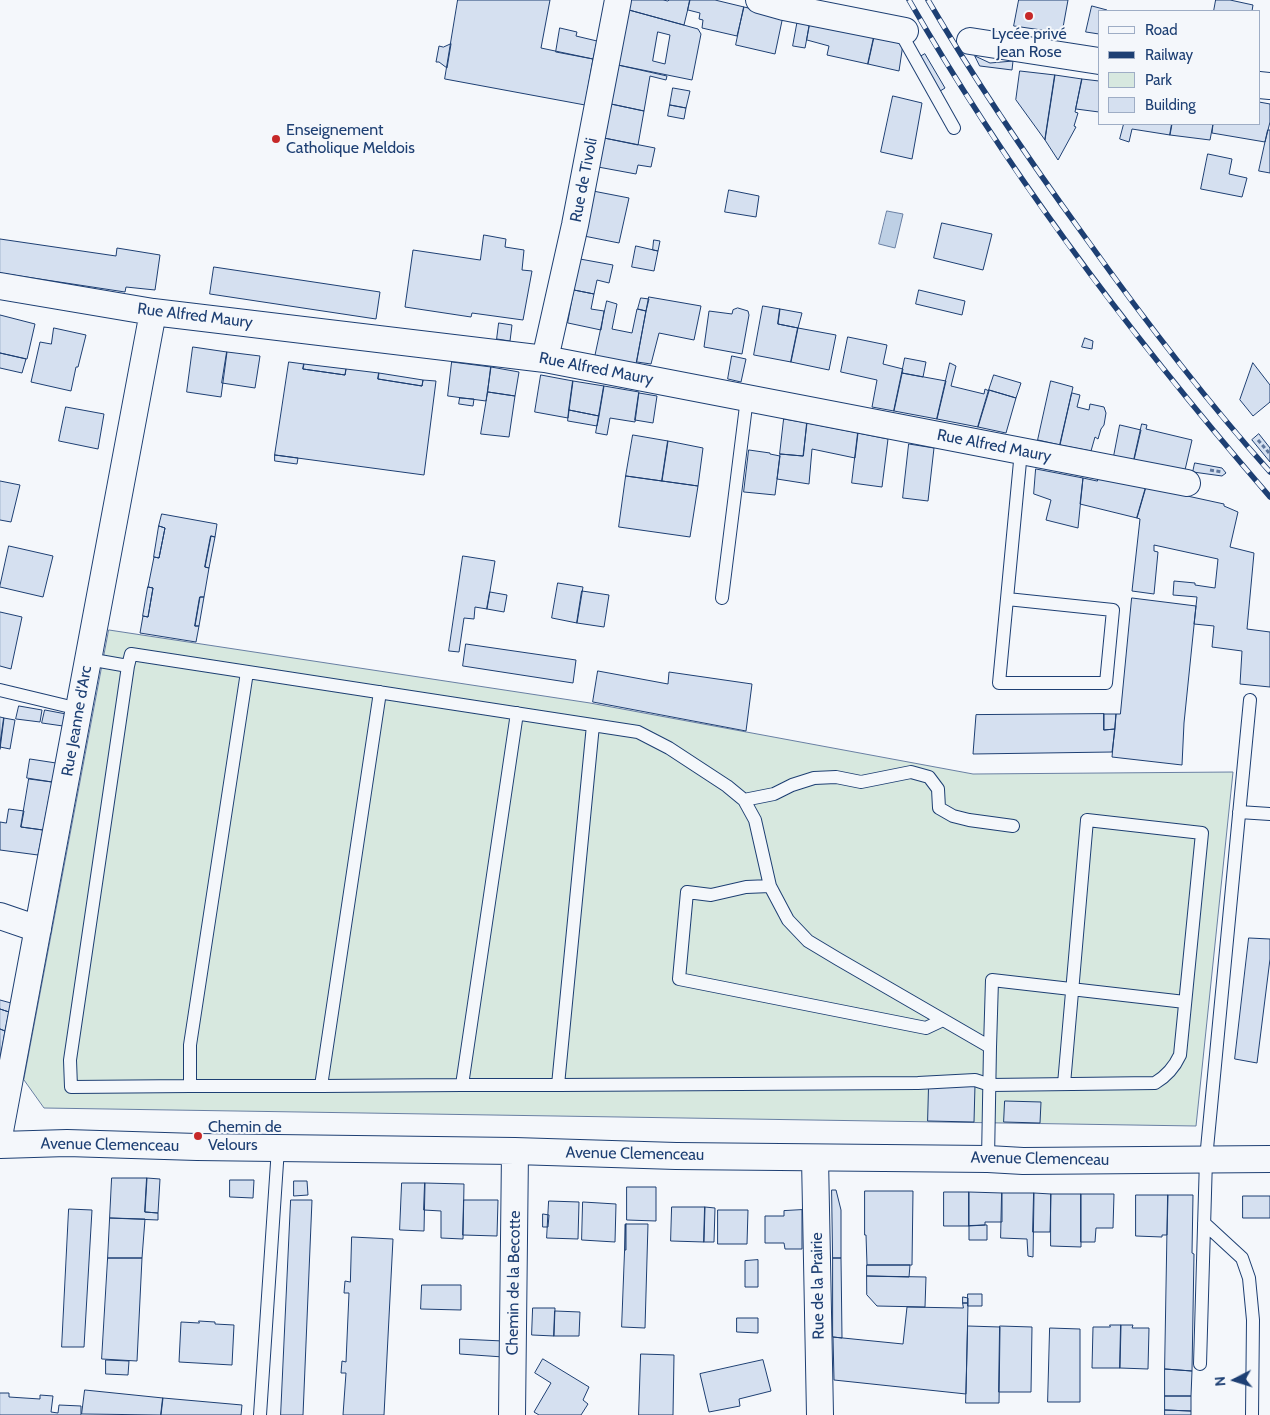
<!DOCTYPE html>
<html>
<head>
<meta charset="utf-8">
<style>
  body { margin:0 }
  #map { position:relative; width:1270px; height:1415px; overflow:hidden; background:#f4f7fb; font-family:Cabin,sans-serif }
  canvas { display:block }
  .legend { position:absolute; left:1098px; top:10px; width:162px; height:115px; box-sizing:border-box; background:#f4f7fb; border:1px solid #9eadc5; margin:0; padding:6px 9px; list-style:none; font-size:15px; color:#1d3f73 }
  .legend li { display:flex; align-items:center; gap:10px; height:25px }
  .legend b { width:25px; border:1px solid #9eadc5 }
  .north { position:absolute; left:1210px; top:1355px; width:50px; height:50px; -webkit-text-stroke:4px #f4f7fb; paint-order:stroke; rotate:265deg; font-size:14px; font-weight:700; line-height:20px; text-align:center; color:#1d3f73 }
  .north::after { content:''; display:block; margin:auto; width:18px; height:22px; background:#1d3f73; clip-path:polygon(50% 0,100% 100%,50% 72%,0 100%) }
</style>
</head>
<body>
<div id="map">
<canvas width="1270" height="1415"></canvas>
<ul class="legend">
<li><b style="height:6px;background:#f4f7fb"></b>Road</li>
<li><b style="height:6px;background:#1d3f73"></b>Railway</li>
<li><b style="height:14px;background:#d7e8df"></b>Park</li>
<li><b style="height:14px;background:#d5e0f0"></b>Building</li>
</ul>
<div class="north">N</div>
</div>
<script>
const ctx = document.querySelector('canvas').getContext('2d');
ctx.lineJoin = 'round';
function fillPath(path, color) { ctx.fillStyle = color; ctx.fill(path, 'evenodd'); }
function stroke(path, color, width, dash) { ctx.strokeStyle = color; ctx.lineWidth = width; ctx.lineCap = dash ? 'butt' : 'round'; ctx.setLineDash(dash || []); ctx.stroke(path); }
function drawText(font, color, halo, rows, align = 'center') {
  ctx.font = font + ' Cabin,sans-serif'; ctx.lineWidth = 4; ctx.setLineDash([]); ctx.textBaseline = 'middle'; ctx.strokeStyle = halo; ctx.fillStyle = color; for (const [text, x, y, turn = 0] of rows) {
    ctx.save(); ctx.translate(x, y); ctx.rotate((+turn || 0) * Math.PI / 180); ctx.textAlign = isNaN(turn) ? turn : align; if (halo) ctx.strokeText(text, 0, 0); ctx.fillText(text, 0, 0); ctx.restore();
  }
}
const green = new Path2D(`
  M109,630L590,703L973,774L1233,772L1196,1126L44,1108L24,1080Z`);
const water = new Path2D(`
  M887,211L903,214L895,248L879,244Z`);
const building = new Path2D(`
  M458,0H550L541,48L593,59L585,105L445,79Z
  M631,0H663L668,1L669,0H690L684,25L629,10Z
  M690,0H715L744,7L737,36L702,28L703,20L699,19L700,13L688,10Z
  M1019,0H1068L1062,33L1014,26Z
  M1216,0H1230L1253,5L1252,11H1214Z
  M1092,6L1107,10V11H1099V34L1086,32Z
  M744,7L783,16L775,54L736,45Z
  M629,10L698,29L701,34L692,80L618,65ZM658,32L670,35L665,64L653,61Z
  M798,19L810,22L805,48L793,46Z
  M810,22L874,37L868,64L827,55L829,46L807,40Z
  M560,28L577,32L576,36L597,41L593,59L556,52Z
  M874,37L903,44L899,71L868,64Z
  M451,44L447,68L439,62H436L439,46L443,47Z
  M925,54L945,88L937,93L918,58Z
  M975,56L990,63L1013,61L1012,70L980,66Z
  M618,65L667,76L666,80L650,76L644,111L611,104Z
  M1020,71L1055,75L1045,140L1016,100Z
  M1055,75L1082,79L1075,112L1078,113L1074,126L1076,127L1058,160L1045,140Z
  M1082,79L1099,81V112L1076,109Z
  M673,88L690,91L686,108L670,105Z
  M893,96L922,103L912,159L881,152Z
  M1259,102L1270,104V122L1265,142L1212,133L1213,124H1259Z
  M611,104L644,111L638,145L604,138Z
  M670,105L686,108L684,119L668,116Z
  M1124,124H1172L1170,135L1132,129L1129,142L1120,139Z
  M1172,124H1213L1210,140L1170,135Z
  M1268,130H1270V173L1259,171Z
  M604,138L655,148L651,167L638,165L636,174L598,167Z
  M1208,154L1232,159L1229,174L1247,178L1242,197L1201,189Z
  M729,190L759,196L756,217L725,212Z
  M593,191L629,198L619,243L584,236Z
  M942,223L992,234L983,270L934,258Z
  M484,235L506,239L505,247L524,250L522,270L532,271L523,320L472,313L471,317L405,307L413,250L480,260Z
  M0,239L116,256L117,248L160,255L155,290L126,287L125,292L0,273Z
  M654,240L660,241L658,251L653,250Z
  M636,246L658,251L654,271L632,267Z
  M580,259L613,265L609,283L597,280L594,294L574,290Z
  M214,267L380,292L376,319L210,294Z
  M574,290L594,294L591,309L604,311L601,330L568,323Z
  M919,290L965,301L962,315L916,304Z
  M649,297L701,306L694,340L659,333L651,364L637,362Z
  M641,298L649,299L646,311L638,309Z
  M607,301L617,304L612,329L632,333L637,309L646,311L636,364L595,357Z
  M763,306L780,309L778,324L798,328L791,362L754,355Z
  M738,308L748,311L749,315L742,354L704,347L709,311L732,314L733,310Z
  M780,309L802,313L798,328L778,324Z
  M0,315L35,324L27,359L0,353Z
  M499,323L512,325L510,341L497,339Z
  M54,328L86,335L78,367H76L71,391L31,382L40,342L51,344Z
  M798,328L836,335L829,370L791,362Z
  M848,337L887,345L883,364L903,369L894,411L872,407L877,380L841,372Z
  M1085,338L1093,341L1092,349L1082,347Z
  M193,347L227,352L221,397L187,392Z
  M227,352L260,356L255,388L222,383Z
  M0,353L26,359L22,373L0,368Z
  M732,356L746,359L741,382L728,379Z
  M905,358L926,362L923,377L902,373Z
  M289,362L304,364L303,369L345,375L346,369L379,373L378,379L422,386L423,380L436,381L424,475L275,455Z
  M452,362L491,367L486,401L448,396Z
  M950,363L956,366L951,386L984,394L985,389L989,391L978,427L937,419Z
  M1253,363L1270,385V402L1253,416L1240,400Z
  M304,364L346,369L345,375L303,369Z
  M491,367L519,372L515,396L488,392Z
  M379,373L423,380L422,386L378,379Z
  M902,373L946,381L937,419L894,411Z
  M541,375L573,381L568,418L535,412Z
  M994,375L1021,383L1016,398L989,390Z
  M573,381L604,386L599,416L569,410Z
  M1051,381L1073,387L1060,445L1038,440Z
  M604,386L639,392L635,422L610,418L607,435L596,433Z
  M989,390L1016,398L1006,433L978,427Z
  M488,392L515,396L509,437L481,434Z
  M639,393L657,396L653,423L635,420Z
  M1072,393L1080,395L1077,407L1089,410L1090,404L1104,407L1106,413L1104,425L1101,429L1098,439L1095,437L1091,451L1060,445Z
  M460,398L474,399L473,406L459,404Z
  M66,407L104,414L98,449L59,441Z
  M569,410L599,416L597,426L568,421Z
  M784,419L807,423L803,456L780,454Z
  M807,423L858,433L855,458L812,449L809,484L777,479L780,454L803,456Z
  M1142,424L1147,425L1146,429L1192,440L1185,470L1134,460Z
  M1120,425L1141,430L1134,460L1114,456Z
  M858,433L888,439L882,487L852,483Z
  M1259,434L1270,448V462L1252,440Z
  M633,435L668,441L662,481L626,476Z
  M668,441L703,448L698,486L662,481Z
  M909,444L934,448L928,501L903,498Z
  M749,450L770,453V454L780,456L775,495L744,492Z
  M275,455L298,458L297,464L275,461Z
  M1195,463L1222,468L1226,473L1222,476L1193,472Z
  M1036,469L1083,478L1078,528L1046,520L1051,500L1034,494Z
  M626,476L698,486L690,537L619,527Z
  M1099,476L1146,487L1137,518L1080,504L1083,478L1097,481Z
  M0,481L20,485L11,522L0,520Z
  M1146,487L1224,504V506L1238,512L1230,547L1254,553L1247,629L1270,632V687L1240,684L1242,651L1212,647L1214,626L1194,624L1197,597L1173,595L1174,581L1195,583V585L1215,588L1218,559L1154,545V551L1158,552L1154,594L1132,591L1140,519L1137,518Z
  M162,514L217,524L215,537L211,536L205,567L209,568L204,597H200L195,626H199L196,642L140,633L143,616L148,617L153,588L148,587L154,557L159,558L165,528L159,526Z
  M159,526L165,528L159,558L154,557Z
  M211,536L215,537L209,568L205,567Z
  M9,546L53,556L43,597L0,587Z
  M463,556L495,561L487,609L475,607L474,619L464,618L459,652L449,651Z
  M558,583L583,587L577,623L552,618Z
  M148,587L153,588L148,617L143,616Z
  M582,591L609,595L604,627L577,623Z
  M490,592L507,595L504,612L487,609Z
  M200,597H204L199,626H195Z
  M1132,598L1196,606L1184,723L1182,765L1112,757L1116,714H1120Z
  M0,612L22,617L11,669L0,666Z
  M466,644L576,660L573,683L463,666Z
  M598,671L668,684L669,672L752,684L746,731L593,702Z
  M19,706L42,710L40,722L16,719Z
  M45,710L66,714L63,726L42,723Z
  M1104,714V730L1115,729L1112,752L973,754L976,715Z
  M1104,714H1116L1115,729L1104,730Z
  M0,717L4,718L0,749Z
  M4,718L15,720L10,749L0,747Z
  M30,759L56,763L52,782L27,778Z
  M29,779L52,782L43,830L21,827Z
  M9,809L24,811L21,827L43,830L38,855L0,850V822L6,823Z
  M1249,938L1270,939V959L1257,1063L1235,1059Z
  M0,1000L11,1003L9,1012L0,1009Z
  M0,1009L9,1012L5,1031L0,1029Z
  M0,1029L5,1031L0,1061Z
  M929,1084L975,1085L974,1122L928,1121Z
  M1005,1101L1041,1102L1040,1123L1004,1122Z
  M112,1178H147L145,1212L158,1213V1220L110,1218Z
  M147,1178L160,1179L158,1213L145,1212Z
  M230,1180H254L253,1198L230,1197Z
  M294,1181H307L308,1195L294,1196Z
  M402,1183H425L424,1231L400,1230Z
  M425,1183L464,1184L463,1239L441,1238V1211L424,1210Z
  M627,1187H656V1221L627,1220Z
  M832,1190H836L841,1210V1258H833Z
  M865,1191H913L912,1265H867L866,1235H865Z
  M944,1192H969V1226H944Z
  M969,1192L1002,1193V1222H985V1225L969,1226Z
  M1002,1193H1034L1033,1257L1028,1256L1027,1239L1001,1238Z
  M1034,1193L1051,1194L1050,1232H1033Z
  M1051,1194H1081V1247L1051,1246Z
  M1081,1194H1114L1113,1228H1096L1095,1242H1081Z
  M1136,1195H1168L1167,1235H1162V1237L1136,1236Z
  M1168,1195H1193L1192,1253L1194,1254L1192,1371L1165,1369Z
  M1243,1196H1270V1218H1243Z
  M291,1200H312L303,1415H281Z
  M464,1200H498L497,1236L463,1235Z
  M549,1201L579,1202L578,1239L547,1238Z
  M583,1202L616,1204L615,1242L582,1240Z
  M672,1207H705L704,1242L671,1241Z
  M705,1207L715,1208L714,1242H704Z
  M69,1209L92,1210L84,1347H62Z
  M718,1210H748L747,1244H718Z
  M802,1210V1249H785L784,1243H765V1216H784V1211Z
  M543,1214L549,1215L548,1227H543Z
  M110,1218L145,1219L142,1258H108Z
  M626,1224H648L645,1328L622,1327Z
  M626,1224V1250H625V1225Z
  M985,1225H987V1240H969V1226Z
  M352,1237L393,1239L384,1415H343L346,1373H341L342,1361L346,1362L349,1293H344L345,1281L350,1282Z
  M108,1258H142L137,1361L102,1359Z
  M833,1258H841L842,1338L833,1337Z
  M758,1260V1287H745V1261Z
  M867,1265H910L909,1277L867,1276Z
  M867,1276L926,1277L925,1307L877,1306L867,1295Z
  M422,1285H461V1310L421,1309Z
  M968,1294H982V1306H968Z
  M963,1297L968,1298V1303H963Z
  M963,1303H968L966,1394L834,1380L833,1337L903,1344L907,1307L963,1308Z
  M533,1308H555L554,1336L532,1335Z
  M555,1311L580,1312L579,1336H554Z
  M737,1318H758V1333L737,1332Z
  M199,1321L215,1322V1324L234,1325L232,1365L179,1362L181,1322L199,1323Z
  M1110,1325H1121L1120,1368H1092L1093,1327H1110Z
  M1121,1325H1133L1132,1328H1149L1148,1369L1120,1368Z
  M968,1326L1000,1327L999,1403H966Z
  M1000,1326L1032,1327L1031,1392H999Z
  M1050,1328L1080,1329V1402H1048Z
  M460,1339L503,1341V1357L460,1354Z
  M641,1354L674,1355L673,1415H639Z
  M543,1359L589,1387L583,1400L588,1404L581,1415H539L534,1412L551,1383L535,1373Z
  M106,1360L129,1361L128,1375L106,1374Z
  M763,1360L771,1391L739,1399L740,1406L709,1412L700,1374Z
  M1165,1369L1192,1371L1191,1396H1165Z
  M85,1390L163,1398L161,1415L82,1414Z
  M0,1393H9V1397L40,1399V1395L53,1396L51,1412L58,1413L59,1405L81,1406V1415H0Z
  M1165,1396H1191V1411L1165,1410Z
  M163,1398L242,1405L241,1415H161Z
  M1165,1410L1191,1411V1415H1165Z`);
const path = new Path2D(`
  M1258,440L1270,454
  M1210,470L1222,472`);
const service = new Path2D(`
  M899,30L954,128
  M722,598L747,398
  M1007,599L1113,610L1106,683H999L1021,451
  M88,659L128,666L131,654L638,732L669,748L727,786L744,800L755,820L770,886L788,920L808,941L838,959L990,1047L988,1159
  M128,666L70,1060L71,1087L190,1086
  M247,672L190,1045V1086H321
  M0,690L79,709
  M380,692L321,1086L462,1085
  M517,713L462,1085H558
  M593,725L558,1085L918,1083L975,1080L990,1085L1155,1083C1167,1076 1174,1068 1180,1055L1202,833L1087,820L1064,1084
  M744,800L774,794L792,785L814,778L836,777L861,782L911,772L929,777L938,789L939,808L953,816L969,820L1013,826
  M1239,812L1270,814
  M770,886L746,887L711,895L687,892L679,979L926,1028L943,1020
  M990,1047L992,980L1185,1002
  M1204,1223L1242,1258L1249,1278L1253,1320L1252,1415
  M1200,1364L1206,1159L1250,700
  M260,1415L278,1148`);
const minor = new Path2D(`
  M759,0L784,7L905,31
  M970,41L1099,61
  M1259,85L1270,86
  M0,286L153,312L545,359L1187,483
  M545,359L575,225L618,0
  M0,916L38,929
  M0,1131L153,312
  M0,1145L67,1143L197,1147L515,1151L676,1156L988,1159L1023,1161L1270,1159
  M815,1158L820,1415
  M512,1415L515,1151`);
const rail = new Path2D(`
  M909,0C1011,178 1136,342 1270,497
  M928,0C976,82 1029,160 1085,237C1143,318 1204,398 1270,472`);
const markers = [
  [1029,16,5,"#c62828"],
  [276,139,5,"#c62828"],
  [198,1136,5,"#c62828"]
];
const poiNames = [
  ["Lycée privé",1029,34,"center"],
  ["Jean Rose",1029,52,"center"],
  ["Enseignement",286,130],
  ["Catholique Meldois",286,148],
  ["Chemin de",208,1127],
  ["Velours",208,1145]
];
const streetNames = [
  ["Rue de Tivoli",584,180,-79],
  ["Rue Alfred Maury",195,316,7],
  ["Rue Alfred Maury",596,369,11],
  ["Rue Alfred Maury",994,446,11],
  ["Rue Jeanne d'Arc",77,721,-80],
  ["Avenue Clemenceau",110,1145,1],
  ["Avenue Clemenceau",635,1154,1],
  ["Avenue Clemenceau",1040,1159,1],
  ["Chemin de la Becotte",514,1283,-89],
  ["Rue de la Prairie",818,1286,-91]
];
fillPath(green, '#d7e8df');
stroke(green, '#687fa3', 1);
fillPath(water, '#bed0e5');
stroke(water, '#687fa3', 1);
fillPath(building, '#d5e0f0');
stroke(building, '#1d3f73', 1);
stroke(service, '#1d3f73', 14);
stroke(minor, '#1d3f73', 28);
stroke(path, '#5e769c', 3, [4, 2.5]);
stroke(service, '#f4f7fb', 12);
stroke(minor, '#f4f7fb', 26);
stroke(rail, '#1d3f73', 5.5);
stroke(rail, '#f4f7fb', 4, [11]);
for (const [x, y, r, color] of markers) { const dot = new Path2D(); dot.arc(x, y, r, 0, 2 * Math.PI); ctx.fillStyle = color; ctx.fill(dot); stroke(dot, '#f4f7fb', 2); }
drawText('16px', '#1d3f73', '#f4f7fb', poiNames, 'left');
drawText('16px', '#1d3f73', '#f4f7fb', streetNames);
</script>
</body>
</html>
